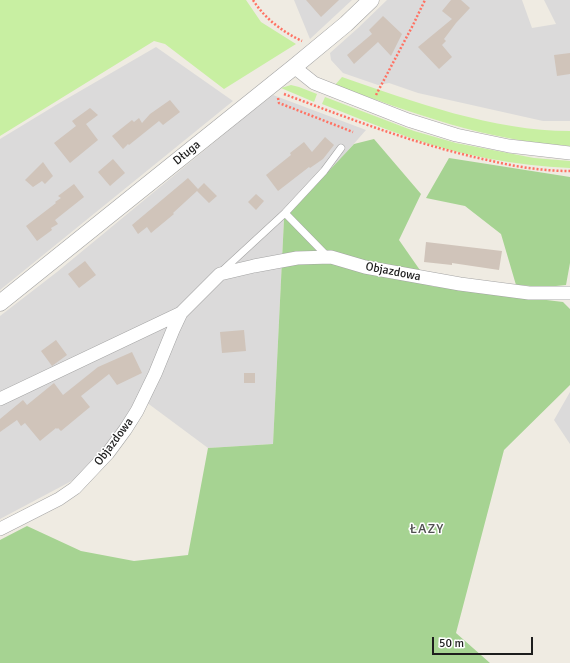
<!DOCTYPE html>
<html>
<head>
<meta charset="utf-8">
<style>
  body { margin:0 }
  #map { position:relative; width:570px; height:663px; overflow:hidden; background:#efebe2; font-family:Signika,sans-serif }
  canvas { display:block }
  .scale { position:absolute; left:432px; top:637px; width:101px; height:18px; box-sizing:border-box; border:2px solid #1d1d1d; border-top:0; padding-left:5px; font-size:12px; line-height:14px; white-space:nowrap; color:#1d1d1d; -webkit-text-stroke:3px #fff; paint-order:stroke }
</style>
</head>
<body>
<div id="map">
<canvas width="570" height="663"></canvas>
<div class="scale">50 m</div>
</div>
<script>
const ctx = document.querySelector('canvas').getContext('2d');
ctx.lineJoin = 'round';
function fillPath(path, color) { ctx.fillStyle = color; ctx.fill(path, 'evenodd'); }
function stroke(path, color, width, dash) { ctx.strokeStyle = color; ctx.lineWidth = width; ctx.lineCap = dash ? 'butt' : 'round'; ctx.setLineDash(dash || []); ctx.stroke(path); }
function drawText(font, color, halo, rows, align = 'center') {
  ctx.font = font + ' Signika,sans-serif'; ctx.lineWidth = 3; ctx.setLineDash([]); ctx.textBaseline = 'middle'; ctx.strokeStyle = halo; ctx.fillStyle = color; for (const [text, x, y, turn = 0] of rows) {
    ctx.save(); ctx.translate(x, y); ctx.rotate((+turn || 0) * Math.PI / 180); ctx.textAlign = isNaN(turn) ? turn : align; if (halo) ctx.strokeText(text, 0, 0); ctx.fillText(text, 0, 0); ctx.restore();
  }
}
const residential = new Path2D(`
  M294,0H352L310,39Z
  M387,0H522L532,28L556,24L544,0H570V121H543L418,93L389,83L378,85L343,73L331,60L330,53L358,28Z
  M156,47L233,101L0,290V139L56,105Z
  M273,95L366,130L322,180L284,218L273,444L208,448L142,399L125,428L81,476L0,519V316L57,272L246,116Z
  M570,392V444L554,420Z`);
const grass = new Path2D(`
  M0,0H246L261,22L296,44L224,89L165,44L154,41L0,136Z
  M342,77C414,102 493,131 570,131V146C487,141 412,113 335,85Z
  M291,85L299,87L317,94L314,102L281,88Z
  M325,97L414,131L456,143L534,158L570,161V168C516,166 459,155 408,137C379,127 351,115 322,104Z`);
const forest = new Path2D(`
  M374,139L421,194L399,240L431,286L563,302L570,309V385L504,450L456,633L490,663H0V540L27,526L81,551L134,561L188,555L208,448L273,444L284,219L354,144Z
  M449,158L570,177V263L566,285L546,287L516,285L501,234L465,206L426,198Z`);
const building = new Path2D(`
  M306,0H339L321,17Z
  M451,0H461L470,8L456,23L444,39L446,41L442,45L452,57L439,69L418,47L452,19L442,11Z
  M383,16L402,34L391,56L378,42L354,64L347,55L372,34L369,30Z
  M570,53V74L557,76L554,55Z
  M170,100L180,112L163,125L159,121L129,145L128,144L123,149L112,136L132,120L134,122L139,118L142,123L150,114Z
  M90,108L98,115L86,124L98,140L70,163L54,143L76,126L72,121Z
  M325,137L334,145L323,159L310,168L309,167L278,191L266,175L291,155L290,153L304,142L312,152Z
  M113,159L125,173L110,186L98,172Z
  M43,162L53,176L45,184L42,181L33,187L25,180Z
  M188,178L198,189L204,183L217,196L209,203L197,191L173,213L174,214L151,233L147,227L138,234L132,225Z
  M74,184L84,197L55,220L58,224L51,228L52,230L37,241L26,226L56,203L55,202L61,198L58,196Z
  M256,194L264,201L256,210L248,202Z
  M426,242L502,251L499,270L452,263V265L424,262Z
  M85,261L96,275L79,288L68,274Z
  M244,330L246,351L222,353L220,332Z
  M56,340L67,355L52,366L41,351Z
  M132,352L142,373L117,385L109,374L81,396L90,407L61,431L58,428L57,429L56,428L40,441L25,423L21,426L17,420L0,432V419L23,400L27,405L54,383L63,395L98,367Z
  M244,373H255V383H244Z`);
const path = new Path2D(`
  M253,0C265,19 283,32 302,41
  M284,94C353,120 420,146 492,161C517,167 544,171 570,171
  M376,95L413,25L425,0
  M278,98L279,103L353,132`);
const service = new Path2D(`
  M285,213L327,256
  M221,272L285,213L324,171L341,148`);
const minor = new Path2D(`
  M294,67L314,83L408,120L456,135L509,146L570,153
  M0,399L181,313
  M0,529L59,499L75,488L108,453L125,430L137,411L155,374L173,330L181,313L220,274L254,266L297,258L331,257L365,267L460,284L529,293H569`);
const tertiary = new Path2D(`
  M0,303L294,67L346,24L371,0`);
const streetNames = [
  ["Długa",187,153,-39],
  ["Objazdowa",393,272,11],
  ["Objazdowa",114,442,-53]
];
const quarterNames = [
  ["ŁAZY",427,529]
];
fillPath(residential, '#dbdada');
fillPath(grass, '#c8efa2');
fillPath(forest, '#a6d392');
fillPath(building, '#d0c4ba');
stroke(service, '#a4a4a4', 8);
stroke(minor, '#a4a4a4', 14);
stroke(tertiary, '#a4a4a4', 17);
stroke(path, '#ff7263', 2.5, [2, 2]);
stroke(service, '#fff', 7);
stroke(minor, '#fff', 13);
stroke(tertiary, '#fff', 16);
drawText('12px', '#1d1d1d', '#fff', streetNames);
ctx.letterSpacing = '1px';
drawText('14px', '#505050', '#fff', quarterNames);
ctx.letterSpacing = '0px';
</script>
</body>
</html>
